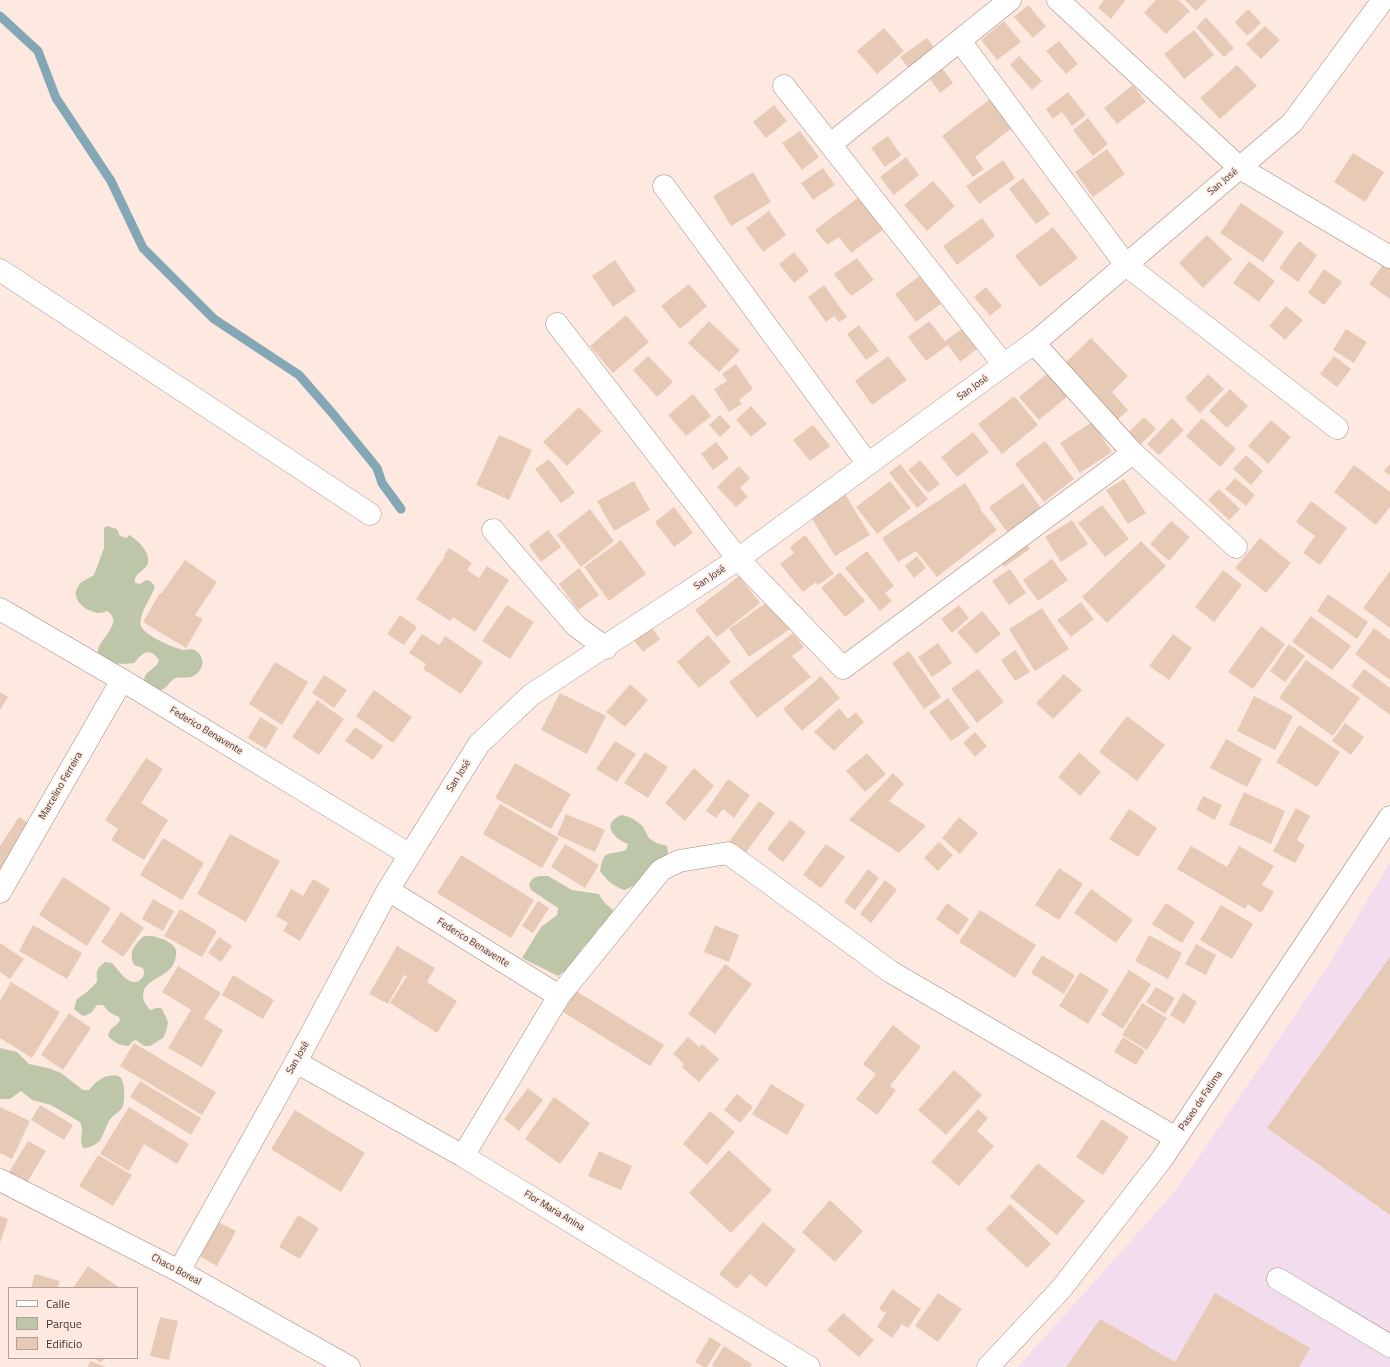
<!DOCTYPE html>
<html>
<head>
<meta charset="utf-8">
<style>
  body { margin:0 }
  #map { position:relative; width:1390px; height:1367px; overflow:hidden; background:#fee9e1; font-family:"Titillium Web",sans-serif }
  canvas { display:block }
  .legend { position:absolute; left:8px; top:1287px; width:130px; height:72px; box-sizing:border-box; background:#fee9e1; border:1px solid #b2a19b; margin:0; padding:5px 7px; list-style:none; font-size:12px; color:#403632 }
  .legend li { display:flex; align-items:center; gap:8px; height:20px }
  .legend b { width:20px; border:1px solid #b2a19b }
</style>
</head>
<body>
<div id="map">
<canvas width="1390" height="1367"></canvas>
<ul class="legend">
<li><b style="height:5px;background:#fff"></b>Calle</li>
<li><b style="height:11px;background:#bec6aa"></b>Parque</li>
<li><b style="height:11px;background:#e7cab5"></b>Edificio</li>
</ul>
</div>
<script>
const ctx = document.querySelector('canvas').getContext('2d');
ctx.lineJoin = 'round';
function fillPath(path, color) { ctx.fillStyle = color; ctx.fill(path, 'evenodd'); }
function stroke(path, color, width, dash) { ctx.strokeStyle = color; ctx.lineWidth = width; ctx.lineCap = dash ? 'butt' : 'round'; ctx.setLineDash(dash || []); ctx.stroke(path); }
function drawText(font, color, halo, rows, align = 'center') {
  ctx.font = font + ' "Titillium Web",sans-serif'; ctx.lineWidth = 3; ctx.setLineDash([]); ctx.textBaseline = 'middle'; ctx.strokeStyle = halo; ctx.fillStyle = color; for (const [text, x, y, turn = 0] of rows) {
    ctx.save(); ctx.translate(x, y); ctx.rotate((+turn || 0) * Math.PI / 180); ctx.textAlign = isNaN(turn) ? turn : align; if (halo) ctx.strokeText(text, 0, 0); ctx.fillText(text, 0, 0); ctx.restore();
  }
}
const industrial = new Path2D(`
  M1390,863V1367H1018L1170,1197L1197,1160L1333,958Z`);
const green = new Path2D(`
  M107,526L117,529L120,536L127,538L129,535C137,539 151,553 148,563C146,571 133,573 135,583L140,584L146,580L150,581L155,586C152,597 138,614 141,626C144,635 175,649 184,650C188,650 192,648 196,651C207,658 203,673 191,677C187,678 181,677 176,678C169,681 167,689 159,691L145,683C141,671 157,670 159,660C150,646 142,653 134,663L124,664L111,663L98,653C96,640 126,623 107,611C104,612 101,613 98,613C85,611 69,599 79,585C82,580 89,579 94,575L104,548V528Z
  M621,815C629,816 637,820 643,827C645,830 647,835 649,838C654,843 661,844 667,846L668,852L665,858L637,884L625,890C614,887 606,880 600,871C604,848 608,856 626,850L628,844C613,838 601,824 621,815Z
  M540,876H548L572,890L599,894C603,903 609,906 616,913L612,925L599,927L593,937L584,946L568,968L558,976L522,958L541,927L557,915L558,908L531,890L529,884L533,878Z
  M144,936C153,935 170,940 175,948C177,952 176,957 175,960C171,976 150,977 144,990C141,998 145,1004 150,1010L156,1008H160L162,1009L168,1022L166,1032L163,1038L150,1046H144L136,1040L133,1041L129,1046C120,1046 113,1042 108,1036C109,1027 117,1027 120,1020L119,1017L109,1012L103,1005H97L91,1013L84,1016L81,1015L74,1009L77,999L87,992L97,982C97,970 95,970 105,962L112,963C119,970 129,988 140,980C143,977 144,976 144,972L143,968L134,965C128,952 135,944 144,936Z
  M0,1048L17,1052L29,1064L48,1068L61,1073L83,1090H89C97,1080 105,1074 118,1076C120,1077 122,1078 122,1080C125,1086 125,1103 122,1108C118,1113 112,1116 109,1121C101,1136 103,1146 83,1148L81,1142L82,1128L80,1122L51,1105L32,1100L21,1091L10,1099H0Z`);
const stream = new Path2D(`
  M0,16L38,51L56,98L111,181L143,248L214,319L299,375L333,414L377,468L382,483L401,509`);
const building = new Path2D(`
  M1104,0H1124L1125,1L1111,19L1098,8Z
  M1156,0H1178L1190,11L1166,34L1144,13Z
  M1185,0H1207L1196,11Z
  M1028,5L1046,26L1033,38L1014,17Z
  M1248,9L1261,23L1247,36L1235,22Z
  M1206,17L1234,48L1224,57L1196,27Z
  M1004,21L1021,42L997,60L981,40Z
  M1265,26L1280,40L1261,59L1246,44Z
  M884,28L904,51L877,74L857,51Z
  M1194,30L1214,55L1184,79L1164,54Z
  M927,38L939,54L913,74L900,57Z
  M1059,41L1078,64L1066,74L1046,51Z
  M1019,56L1042,81L1032,90L1010,65Z
  M940,65L953,83L940,93L927,75Z
  M1237,65L1257,86L1220,119L1200,98Z
  M1133,85L1146,102L1117,124L1104,108Z
  M1068,92L1086,115L1072,126L1062,112L1053,119L1046,109Z
  M990,99L1012,128L975,157L984,169L973,177L942,136Z
  M774,105L787,121L766,138L753,122Z
  M1088,118L1108,144L1093,156L1073,130Z
  M800,131L819,157L802,170L782,143Z
  M888,136L901,155L885,167L871,148Z
  M1107,149L1125,174L1093,197L1075,172Z
  M1353,153L1384,172L1365,202L1334,182Z
  M906,157L919,175L894,195L880,177Z
  M1003,160L1015,178L979,204L966,186Z
  M823,168L835,185L813,200L801,183Z
  M753,172L771,202L731,226L713,196Z
  M1023,178L1050,214L1036,224L1009,189Z
  M933,181L955,206L927,231L904,205Z
  M859,197L883,230L851,253L839,237L827,245L815,230Z
  M1241,203L1284,232L1263,262L1220,233Z
  M769,211L786,235L763,252L746,228Z
  M982,218L995,236L957,265L943,246Z
  M1053,227L1078,258L1040,287L1015,256Z
  M1207,235L1232,259L1203,288L1179,263Z
  M1299,241L1317,255L1298,282L1279,268Z
  M794,252L809,271L794,283L779,264Z
  M857,258L874,280L851,296L834,274Z
  M615,260L636,291L613,307L592,276Z
  M1249,261L1275,281L1259,302L1233,283Z
  M1384,263L1390,268V299L1369,284Z
  M1324,269L1342,282L1324,305L1308,293Z
  M920,276L941,304L916,322L895,294Z
  M689,284L707,306L680,329L661,306Z
  M824,285L847,317L839,322L834,316L826,322L808,297Z
  M986,287L1002,306L990,316L974,297Z
  M1286,306L1303,320L1285,340L1269,326Z
  M626,315L649,342L613,373L590,346Z
  M709,321L740,350L719,372L688,343Z
  M929,321L945,341L962,329L977,349L960,362L948,345L926,361L908,337Z
  M859,325L879,351L866,360L847,334Z
  M1346,329L1367,342L1354,363L1333,350Z
  M1091,338L1128,376L1112,392L1128,410L1117,420L1064,364Z
  M648,356L673,382L657,397L633,370Z
  M888,356L907,380L872,405L855,381Z
  M1334,356L1351,369L1337,387L1320,374Z
  M736,364L753,389L739,400L742,404L729,412L714,389L727,381L722,374Z
  M1049,372L1068,396L1039,420L1019,397Z
  M1208,374L1224,389L1200,413L1185,398Z
  M1230,389L1248,406L1227,428L1209,411Z
  M693,394L711,416L686,436L668,415Z
  M1014,396L1038,425L1002,454L978,424Z
  M751,406L767,424L751,437L736,420Z
  M579,407L602,431L567,466L543,442Z
  M720,415L731,427L720,437L709,425Z
  M1144,417L1156,429L1141,444L1129,432Z
  M1172,418L1184,430L1159,455L1147,444Z
  M1202,418L1236,449L1220,467L1186,436Z
  M1271,420L1291,437L1268,464L1248,446Z
  M1092,422L1112,452L1080,473L1060,443Z
  M813,425L830,446L810,461L793,440Z
  M973,432L989,452L957,477L941,457Z
  M499,435L532,450L509,500L476,485Z
  M1045,441L1074,479L1044,502L1015,464Z
  M716,442L729,458L713,470L701,454Z
  M1246,455L1263,471L1251,485L1233,469Z
  M549,459L575,493L561,503L535,469Z
  M920,460L940,484L928,493L908,470Z
  M900,464L928,499L917,508L889,473Z
  M1390,464V475L1384,471Z
  M1354,465L1390,492V507L1376,525L1334,492Z
  M739,466L750,478L740,488L748,497L736,507L717,487Z
  M1235,478L1255,495L1246,506L1225,489Z
  M1124,479L1146,513L1128,524L1106,490Z
  M634,481L650,510L614,531L597,501Z
  M890,481L911,508L877,534L856,507Z
  M965,483L981,508L980,509L997,530L937,577L916,551L898,562L882,538Z
  M1023,483L1041,508L1007,532L989,507Z
  M842,489L870,535L835,556L807,511Z
  M1219,489L1240,509L1229,520L1208,500Z
  M1311,501L1347,528L1320,565L1303,553L1315,536L1296,522Z
  M1102,505L1129,539L1105,557L1078,523Z
  M674,507L693,533L674,547L655,522Z
  M590,509L614,541L581,567L557,535Z
  M1072,520L1088,544L1061,562L1045,537Z
  M1171,521L1190,537L1169,561L1150,544Z
  M548,530L561,547L541,562L529,545Z
  M805,535L834,574L818,585L816,582L803,592L780,564L794,553L790,547Z
  M1260,538L1291,563L1266,593L1235,568Z
  M621,540L646,574L609,601L584,567Z
  M1141,541L1166,566L1107,623L1082,597Z
  M1025,542L1030,549L1004,567L998,560Z
  M449,548L472,563L467,570L479,578L487,566L509,580L475,632L453,617L450,621L416,599L445,556L444,555Z
  M867,551L894,586L885,593L892,601L880,611L845,568Z
  M917,556L926,568L914,578L905,566Z
  M1052,559L1068,580L1038,601L1023,580Z
  M185,560L217,582L195,615L203,619L186,648L143,622L160,593L161,594Z
  M579,568L599,595L578,610L559,584Z
  M1010,569L1026,593L1009,605L992,581Z
  M1223,570L1242,585L1214,622L1195,607Z
  M1390,571V628L1363,608Z
  M840,572L865,601L845,617L821,588Z
  M739,576L760,603L717,637L695,610Z
  M1328,594L1368,622L1357,639L1317,611Z
  M770,600L790,629L749,657L729,629Z
  M1081,602L1094,619L1071,637L1057,620Z
  M507,605L534,622L510,659L482,641Z
  M959,605L969,618L952,633L941,619Z
  M1042,608L1069,649L1035,671L1009,629Z
  M982,611L1001,634L976,654L957,632Z
  M400,615L417,627L404,645L387,634Z
  M1311,616L1351,646L1332,670L1292,642Z
  M649,624L660,639L643,652L632,638Z
  M1261,626L1285,644L1253,689L1228,672Z
  M1374,628L1390,640V680L1355,654Z
  M793,633L804,647L792,656L811,677L757,718L729,682Z
  M422,634L439,645L445,636L483,662L461,694L423,669L426,664L409,653Z
  M1173,634L1192,648L1169,680L1149,666Z
  M708,635L731,662L699,688L677,662Z
  M938,643L952,663L932,677L918,657Z
  M1289,644L1305,656L1285,682L1270,671Z
  M1015,650L1030,672L1015,681L1001,660Z
  M909,651L941,697L924,709L892,663Z
  M1306,660L1360,698L1333,736L1279,698Z
  M275,662L308,682L282,725L249,704Z
  M978,669L1004,702L977,723L951,689Z
  M1364,669L1390,688V715L1351,686Z
  M1064,674L1082,690L1053,719L1036,703Z
  M324,675L347,690L334,708L312,693Z
  M821,676L840,698L802,731L783,709Z
  M630,684L648,700L625,727L606,712Z
  M374,690L412,717L393,743L356,716Z
  M0,692L8,697L0,710Z
  M560,693L606,716L587,754L541,730Z
  M1254,696L1293,716L1275,750L1237,731Z
  M948,698L970,728L951,741L929,712Z
  M317,700L344,719L319,755L292,737Z
  M839,708L848,719L856,712L864,722L834,751L814,732Z
  M1127,716L1165,745L1137,781L1099,752Z
  M260,717L278,728L266,749L248,738Z
  M1345,723L1364,737L1351,755L1332,741Z
  M1299,725L1340,752L1317,787L1276,762Z
  M355,727L383,746L373,760L345,741Z
  M975,732L987,746L975,757L963,743Z
  M1226,739L1262,759L1247,787L1210,768Z
  M615,741L636,754L617,782L596,769Z
  M645,752L668,767L648,798L624,783Z
  M1079,752L1101,772L1080,796L1058,777Z
  M867,753L886,774L865,792L846,771Z
  M146,758L163,769L141,803L168,820L144,860L111,840L118,829L105,820Z
  M515,763L571,794L551,829L495,798Z
  M694,768L714,786L685,821L665,803Z
  M893,773L904,784L889,801L926,826L899,853L849,820Z
  M728,779L750,795L734,818L723,809L716,818L706,811Z
  M1244,792L1285,811L1271,844L1229,825Z
  M1203,796L1222,805L1215,820L1196,810Z
  M759,801L775,813L744,855L728,843Z
  M500,804L559,838L542,868L483,834Z
  M1296,808L1310,816L1297,840L1305,845L1295,863L1273,851Z
  M1129,809L1157,828L1138,857L1109,839Z
  M566,814L605,830L595,852L557,835Z
  M19,817L33,826L0,879V846Z
  M959,817L978,833L960,854L942,838Z
  M790,820L806,832L783,862L767,849Z
  M230,834L280,861L246,922L197,894Z
  M163,838L204,863L182,900L140,875Z
  M939,842L953,855L938,871L924,858Z
  M565,844L599,865L585,888L551,867Z
  M826,844L845,857L821,888L803,875Z
  M1191,846L1227,867L1239,846L1274,866L1262,885L1274,892L1261,913L1248,904L1245,909L1177,869Z
  M461,855L534,900L511,938L437,893Z
  M1059,868L1083,884L1059,920L1035,905Z
  M868,869L879,878L855,910L844,902Z
  M63,877L111,908L87,946L39,915Z
  M313,879L330,889L300,941L283,931L288,923L276,916L291,889L303,896Z
  M885,880L897,890L871,923L860,914Z
  M1091,889L1133,920L1116,943L1074,913Z
  M153,899L174,911L163,931L142,919Z
  M538,901L549,908L533,933L522,926Z
  M947,903L969,919L958,935L936,919Z
  M1166,903L1195,922L1182,943L1152,924Z
  M1221,905L1253,924L1232,959L1200,940Z
  M180,909L217,931L202,957L164,936Z
  M980,910L1036,945L1015,978L959,942Z
  M121,912L144,928L123,957L101,942Z
  M33,925L82,953L67,979L19,951Z
  M715,925L739,935L729,962L704,952Z
  M1149,935L1182,953L1168,979L1135,961Z
  M219,937L232,946L221,962L208,953Z
  M0,943L24,959L10,979L0,972Z
  M1196,944L1216,955L1206,975L1185,964Z
  M397,946L435,968L427,982L457,1001L437,1033L390,1003L407,976L404,975L388,1004L369,994Z
  M1042,955L1075,975L1064,994L1031,973Z
  M1390,957V1215L1267,1128Z
  M725,964L752,984L715,1034L688,1014Z
  M178,966L221,993L204,1018L223,1030L202,1067L168,1048L191,1010L162,992Z
  M1129,970L1151,984L1123,1029L1101,1015Z
  M1080,972L1109,990L1088,1024L1059,1006Z
  M233,975L274,1000L263,1019L222,995Z
  M11,982L60,1012L32,1058L0,1038V1001Z
  M1156,987L1175,998L1165,1014L1146,1002Z
  M576,991L664,1045L650,1066L563,1012Z
  M1183,993L1197,1002L1184,1024L1170,1015Z
  M1142,1003L1167,1018L1147,1050L1122,1035Z
  M69,1013L91,1028L63,1070L41,1055Z
  M893,1025L921,1047L890,1086L896,1090L877,1115L856,1099L876,1074L863,1064Z
  M688,1037L699,1047L702,1044L719,1059L699,1082L682,1067L684,1064L673,1054Z
  M1123,1037L1145,1051L1136,1065L1114,1052Z
  M134,1043L216,1092L202,1115L120,1066Z
  M954,1070L982,1095L946,1135L918,1110Z
  M140,1081L201,1118L191,1135L130,1097Z
  M771,1084L805,1105L787,1135L752,1114Z
  M528,1088L543,1100L519,1131L504,1119Z
  M737,1094L753,1107L740,1123L724,1110Z
  M554,1097L590,1123L560,1164L525,1139Z
  M40,1105L73,1125L64,1140L31,1120Z
  M0,1107L30,1121L12,1159L0,1153Z
  M129,1107L189,1144L177,1164L144,1144L129,1171L100,1154Z
  M978,1109L988,1118L977,1131L994,1146L959,1186L931,1162Z
  M295,1110L365,1153L341,1192L271,1149Z
  M710,1111L735,1132L707,1165L683,1144Z
  M1102,1119L1129,1137L1103,1175L1076,1157Z
  M28,1141L46,1151L23,1189L5,1179Z
  M729,1150L772,1190L731,1233L689,1193Z
  M599,1151L632,1166L621,1190L588,1176Z
  M98,1155L132,1175L113,1206L79,1186Z
  M1038,1163L1085,1201L1057,1235L1010,1197Z
  M830,1200L863,1231L835,1262L802,1232Z
  M1010,1204L1051,1244L1027,1268L986,1229Z
  M298,1215L319,1228L300,1259L279,1247Z
  M0,1216L8,1219L0,1243Z
  M214,1220L236,1231L217,1266L196,1254Z
  M763,1222L796,1250L766,1287L750,1274L737,1289L719,1274Z
  M88,1266L120,1288H73Z
  M35,1274L60,1281L58,1288H31Z
  M892,1289L921,1309L908,1328L902,1324L892,1338L877,1327L886,1313L879,1309Z
  M938,1293L962,1309L938,1342L915,1326Z
  M1215,1293L1310,1348L1299,1367H1066L1100,1319L1175,1362Z
  M843,1313L874,1340L859,1357L827,1330Z
  M160,1317L178,1321L169,1360L150,1356Z
  M710,1337L721,1344L707,1367H704L695,1362Z
  M724,1346L752,1364L750,1367H714L712,1365Z
  M93,1358H104L101,1363Z
  M90,1361L106,1367H88Z`);
const minor = new Path2D(`
  M1058,0L1240,168L1390,257
  M960,41L1126,265L1337,428
  M784,86L1004,365
  M831,144L1010,0
  M664,186L868,464
  M0,270L370,514
  M557,324L738,559L843,668L1133,453
  M1034,343L1133,453L1236,547
  M493,530L576,626L606,648
  M0,609L122,680L410,855
  M388,890L559,996
  M0,892L122,680
  M296,1062L463,1156L809,1367
  M463,1156L559,996L661,870L679,861L728,853L891,972L1176,1138
  M0,1180L179,1271L349,1367
  M179,1271L296,1062L388,890L479,744L531,695L738,559L1038,340L1292,123L1383,0
  M1278,1279L1390,1346
  M988,1367L1061,1289L1162,1159L1390,817`);
const streetNames = [
  ["San José",1223,182,-40],
  ["San José",973,388,-36],
  ["San José",710,578,-34],
  ["Federico Benavente",206,731,31],
  ["San José",459,776,-58],
  ["Marcelino Ferreira",61,786,-60],
  ["Federico Benavente",473,943,32],
  ["San José",298,1058,-61],
  ["Paseo de Fatima",1201,1101,-56],
  ["Flor Maria Anina",554,1211,31],
  ["Chaco Boreal",176,1270,28]
];
fillPath(industrial, '#f1dded');
fillPath(green, '#bec6aa');
stroke(stream, '#84a7b6', 9);
fillPath(building, '#e7cab5');
stroke(minor, '#a18a81', 23);
stroke(minor, '#fff', 22);
drawText('10px', '#403632', '#fee9e1', streetNames);
</script>
</body>
</html>
